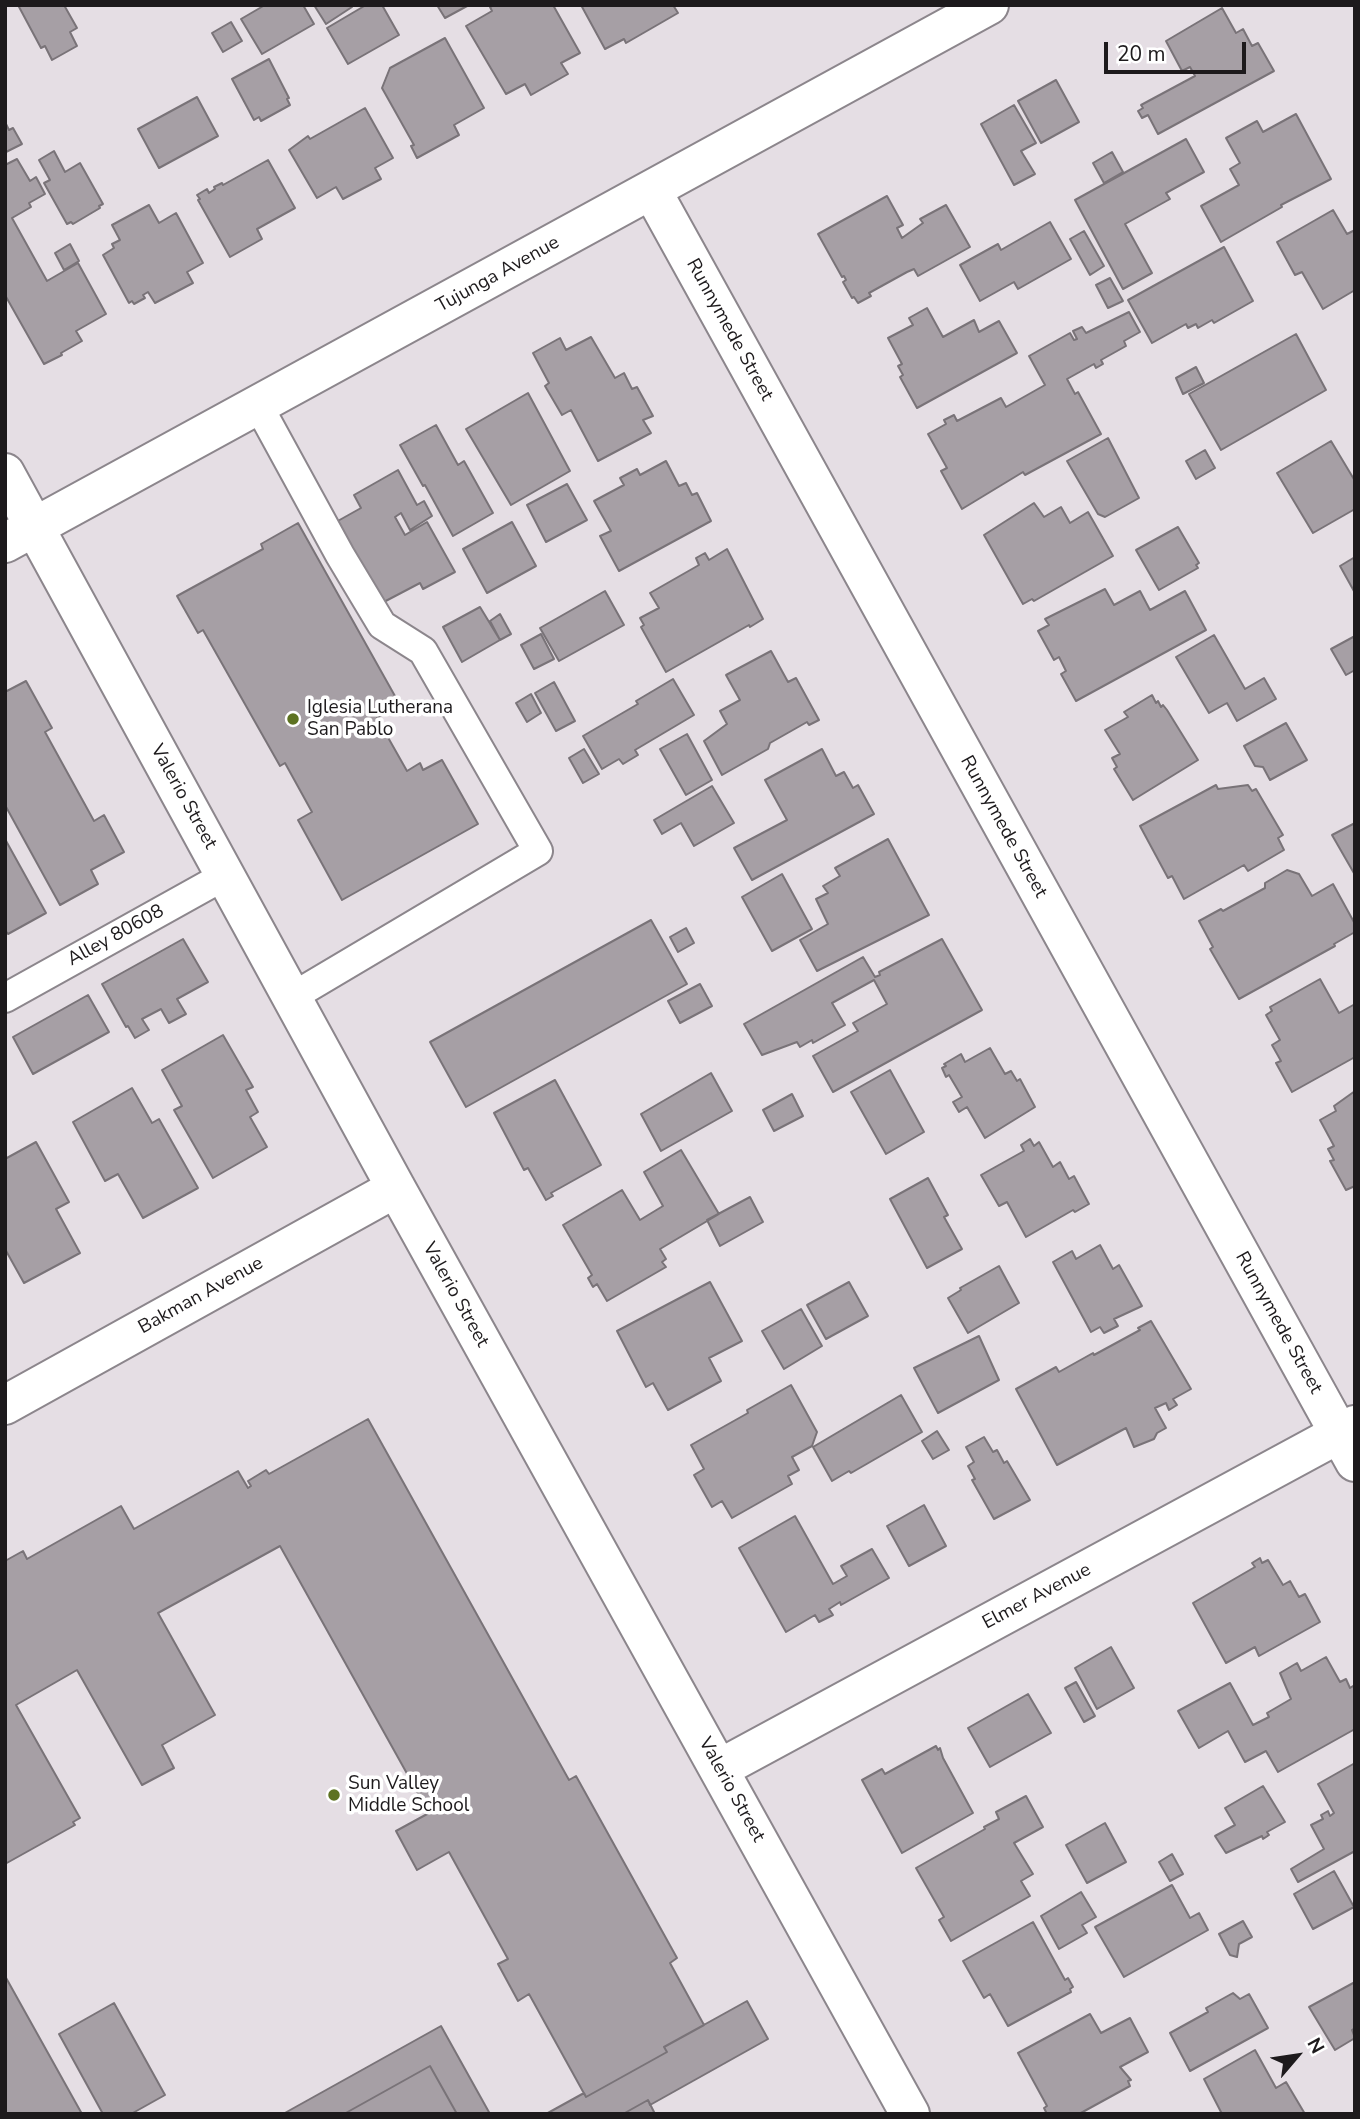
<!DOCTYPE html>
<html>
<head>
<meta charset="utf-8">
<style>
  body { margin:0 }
  #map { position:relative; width:1360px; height:2119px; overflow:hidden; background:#e5dee4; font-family:"Nunito Sans",sans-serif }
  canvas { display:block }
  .frame { position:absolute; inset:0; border:7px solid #1d1a1c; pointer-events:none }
  .north { position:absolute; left:1262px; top:2021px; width:70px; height:70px; -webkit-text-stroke:5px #fff; paint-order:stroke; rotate:61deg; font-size:19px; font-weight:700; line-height:28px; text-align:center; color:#1d1a1c }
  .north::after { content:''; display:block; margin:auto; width:24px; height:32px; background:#1d1a1c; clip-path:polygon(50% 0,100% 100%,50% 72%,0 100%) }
  .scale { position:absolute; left:1104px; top:42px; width:142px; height:32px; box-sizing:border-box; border:4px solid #1d1a1c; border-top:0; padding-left:9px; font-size:21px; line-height:24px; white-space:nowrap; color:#1d1a1c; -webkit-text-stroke:5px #fff; paint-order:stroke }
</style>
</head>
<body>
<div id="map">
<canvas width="1360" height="2119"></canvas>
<div class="frame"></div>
<div class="north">N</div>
<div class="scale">20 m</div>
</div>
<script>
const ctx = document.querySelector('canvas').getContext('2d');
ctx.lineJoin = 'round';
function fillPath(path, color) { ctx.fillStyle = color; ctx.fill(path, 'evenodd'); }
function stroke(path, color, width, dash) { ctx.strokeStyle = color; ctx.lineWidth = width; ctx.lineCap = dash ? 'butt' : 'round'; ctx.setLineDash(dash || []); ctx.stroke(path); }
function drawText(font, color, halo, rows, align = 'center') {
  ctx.font = font + ' "Nunito Sans",sans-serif'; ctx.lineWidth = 7; ctx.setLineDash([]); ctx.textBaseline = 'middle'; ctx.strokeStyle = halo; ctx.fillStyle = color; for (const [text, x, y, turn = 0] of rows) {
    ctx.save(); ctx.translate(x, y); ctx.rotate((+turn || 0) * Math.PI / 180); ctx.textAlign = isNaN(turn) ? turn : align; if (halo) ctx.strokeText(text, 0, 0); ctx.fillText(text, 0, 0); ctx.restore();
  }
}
const building = new Path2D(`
  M18,5H64L77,28L70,32L77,46L52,60L45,46L41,48Z
  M265,5H303L314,24L262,54L241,19Z
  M314,5H350L352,7L326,24Z
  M366,5H382L399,35L348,64L327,28Z
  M437,5H469L445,18Z
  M494,5H553L580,53L561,63L568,74L531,95L525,84L506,94L466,26L492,11L490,7Z
  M581,5H673L678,13L626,43L624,39L605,49Z
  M1222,8L1236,33L1243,29L1252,46L1258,43L1274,71L1158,134L1148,115L1142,118L1138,111L1143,108L1141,105L1195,76L1190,67L1182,71L1166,41Z
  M231,22L242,41L223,52L212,33Z
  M445,38L484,108L454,125L459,135L417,158L411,146L414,145L382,88L390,68Z
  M269,59L289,98L287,99L290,105L261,121L259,117L254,120L232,79Z
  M1056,80L1079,122L1041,143L1018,101Z
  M197,97L218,136L159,168L138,129Z
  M1014,105L1036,143L1021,151L1035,174L1014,185L981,124Z
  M365,108L393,158L375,168L381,179L343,199L336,187L317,198L289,150L308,136L310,139Z
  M1296,114L1331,179L1281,205L1282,207L1221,242L1201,206L1239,185L1230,169L1240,163L1226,138L1257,121L1263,132Z
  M5,122L9,130L13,128L22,144L6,152Z
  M1186,139L1204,172L1166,193L1170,199L1125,224L1152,273L1123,289L1075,200Z
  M54,151L65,172L80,163L103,204L99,206L100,208L73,224L71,222L67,224L44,183L50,180L39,160Z
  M1112,152L1123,172L1104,183L1093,163Z
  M17,159L30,181L36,177L45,194L29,203L31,207L12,218L47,281L78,263L106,314L76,331L82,341L61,353L62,355L44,364L5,295V165Z
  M268,160L295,208L257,229L262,239L230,257L198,200L200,199L197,195L207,189L209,193L215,189L214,187L222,183L223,185Z
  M887,196L903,225L897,228L902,238L923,223L920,219L946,205L970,247L918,276L914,269L907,272L869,293L871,296L858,303L854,297L852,298L843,282L846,280L844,276L842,277L818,234Z
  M149,205L159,223L176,213L203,263L187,272L193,283L155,303L148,292L143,295L145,298L134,304L132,301L129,303L103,255L114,248L112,244L120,240L112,225Z
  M1333,210L1347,234L1355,230V290L1323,309L1302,272L1295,275L1277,242Z
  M1050,222L1071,259L1018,289L1014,282L980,301L960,265L998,244L1001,250Z
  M1084,231L1104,266L1090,275L1070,239Z
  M70,244L79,261L64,270L55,253Z
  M1224,247L1253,301L1214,323L1212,320L1198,328L1196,324L1188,328L1186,324L1152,343L1128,300Z
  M1110,278L1123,301L1108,308L1096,285Z
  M927,308L943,337L974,320L979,332L999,321L1017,353L917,408L900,377L903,375L898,366L902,364L888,338L913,325L909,318Z
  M1129,312L1140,332L1124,341L1126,346L1101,360L1103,364L1096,368L1094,364L1067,379L1075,394L1078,392L1101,434L1025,475L1023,472L962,509L941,471L947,468L928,434L946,424L944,420L954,415L957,421L1001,398L1006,407L1045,385L1029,356L1070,333L1074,340L1077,339L1073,331L1082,327L1086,333Z
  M1296,334L1326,390L1221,450L1189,394Z
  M591,337L615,378L624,373L632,389L637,387L653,416L643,420L651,433L598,461L571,410L562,415L545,386L549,383L533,353L560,338L566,350Z
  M1196,367L1204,383L1183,394L1176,378Z
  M528,393L570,471L511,505L466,429Z
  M436,425L458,465L464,461L493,513L453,536L425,485L423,486L400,445Z
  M1108,438L1139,498L1105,517L1098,514L1067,461Z
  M1331,441L1355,481V509L1313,533L1277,473Z
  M1205,450L1215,468L1196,479L1186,461Z
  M666,461L679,486L686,483L692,495L697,493L711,521L619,571L600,536L611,531L594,501L624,485L620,478L637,469L640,475Z
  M398,470L417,505L424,501L432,516L410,530L401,513L395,517L405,535L427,522L455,572L423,589L420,583L380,604L336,522L361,508L354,495Z
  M567,484L587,520L546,542L527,505Z
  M1034,503L1044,517L1061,507L1070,523L1088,512L1113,556L1034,601L1032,599L1023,604L984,535Z
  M512,522L536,566L487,593L463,549Z
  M298,523L400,705L377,718L407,771L420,763L423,770L442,760L478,824L342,900L298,820L312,812L285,763L280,766L203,630L198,633L177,596L263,549L261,544Z
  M1178,527L1199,563L1196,565L1198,568L1159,590L1136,550Z
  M727,549L763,619L750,627L749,625L666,672L641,627L644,625L640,618L659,608L650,593L699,565L696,558L705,553L709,560Z
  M1355,557V593L1340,566Z
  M1105,589L1114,605L1140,591L1150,610L1185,591L1206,630L1076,701L1061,674L1066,671L1059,657L1054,660L1038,631L1049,625L1045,619Z
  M605,591L624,625L559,661L540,628Z
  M480,607L500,640L462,662L443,627Z
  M500,614L511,634L500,640L490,621Z
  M541,634L554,659L534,669L521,645Z
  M1214,635L1245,689L1264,678L1276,699L1237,721L1227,703L1209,713L1176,657Z
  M1355,636V670L1346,675L1331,649Z
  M771,651L788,682L796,678L819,720L809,725L807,722L770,743L768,749L722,775L704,741L727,724L720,711L740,700L726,675Z
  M673,679L694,715L635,750L638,755L623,764L619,759L602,769L583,736L638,704L636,701Z
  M26,681L52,728L45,732L94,821L104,815L124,852L91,870L98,884L60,905L5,805V692Z
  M554,682L575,721L556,731L535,693Z
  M531,694L541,713L527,722L516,703Z
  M1152,695L1156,703L1158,701L1161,707L1163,705L1167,710L1198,760L1133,800L1114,769L1117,767L1112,758L1120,754L1105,730L1128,717L1124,712Z
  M1286,723L1307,760L1270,780L1263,767L1255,766L1244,746Z
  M687,734L712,780L686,795L660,749Z
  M584,749L599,774L583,783L569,758Z
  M822,749L836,776L844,772L853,788L858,785L874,814L752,880L734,848L787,820L765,780Z
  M1216,785L1218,789L1248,785L1252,791L1256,789L1283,835L1278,838L1284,850L1248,871L1244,865L1184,899L1172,876L1168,878L1140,826Z
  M712,786L734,823L694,846L681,823L662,834L654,820Z
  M1355,823V875L1332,835Z
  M5,839L46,913L8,934L5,930Z
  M888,839L929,915L817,971L800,940L828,924L816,899L828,893L823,886L840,876L835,868Z
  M1287,870L1299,874L1312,896L1333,884L1355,924V932L1334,944L1335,946L1239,999L1210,949L1213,947L1199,921L1221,909L1223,911L1265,888V883Z
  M782,874L812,929L772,951L742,897Z
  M651,920L687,984L466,1107L430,1042Z
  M686,928L694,943L678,952L670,937Z
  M183,939L208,982L177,999L186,1014L169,1023L161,1009L142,1019L149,1030L135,1038L128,1026L126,1027L102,984Z
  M942,939L982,1010L833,1092L813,1056L858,1031L853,1023L887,1004L874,980L832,1003L845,1025L813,1043L812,1040L800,1047L797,1042L762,1055L744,1024L863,957L875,977L880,975L879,972Z
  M1320,979L1339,1013L1355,1004V1057L1292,1092L1276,1063L1281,1061L1272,1045L1280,1040L1266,1015L1272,1011L1270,1007Z
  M700,984L712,1006L680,1023L668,1001Z
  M88,995L109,1032L33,1074L13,1037Z
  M223,1035L253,1087L246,1090L258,1112L250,1117L267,1147L213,1178L174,1110L182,1106L162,1070Z
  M990,1048L1005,1074L1011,1071L1017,1081L1020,1079L1035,1107L985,1138L967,1107L959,1112L953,1102L962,1097L949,1075L946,1077L942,1068L946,1066L944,1064L961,1054L965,1062Z
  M890,1070L924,1132L886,1154L851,1092Z
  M711,1073L732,1111L661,1151L641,1114Z
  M555,1080L601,1165L551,1193L553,1196L546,1200L528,1168L524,1170L494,1113Z
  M132,1088L152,1123L159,1119L198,1188L143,1218L118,1174L105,1181L73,1122Z
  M1355,1091V1186L1346,1190L1330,1161L1334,1160L1328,1149L1334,1146L1320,1120L1336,1111L1334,1106Z
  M792,1094L803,1116L774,1131L763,1110Z
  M1030,1139L1034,1146L1039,1142L1053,1167L1060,1162L1069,1179L1074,1176L1089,1204L1075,1212L1073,1210L1026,1237L1007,1202L999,1206L981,1175L1024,1151L1021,1145Z
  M36,1142L69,1202L56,1209L80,1253L24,1283L5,1249V1159Z
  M681,1150L719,1214L660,1249L666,1259L662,1262L666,1267L607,1301L597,1284L593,1287L588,1278L592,1275L563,1225L622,1190L640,1220L663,1206L644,1172Z
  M928,1178L948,1215L944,1217L962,1249L927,1268L890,1199Z
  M750,1197L763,1222L720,1246L707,1220Z
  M1100,1245L1113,1269L1119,1265L1142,1306L1114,1319L1118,1326L1104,1333L1100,1327L1091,1332L1053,1262L1072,1251L1076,1259Z
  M999,1266L1019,1303L968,1333L948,1298L961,1290L960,1288Z
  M710,1282L742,1341L709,1358L721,1381L668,1410L653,1383L646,1387L617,1331Z
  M849,1282L868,1316L826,1339L807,1305Z
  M801,1309L822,1346L784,1369L762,1331Z
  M1151,1321L1191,1389L1173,1399L1177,1405L1169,1410L1166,1403L1155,1408L1166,1428L1157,1433L1154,1439L1134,1447L1126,1428L1057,1465L1016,1389L1056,1367L1059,1372L1093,1353L1094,1355L1140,1330L1138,1328Z
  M979,1336L999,1380L938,1413L914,1368Z
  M791,1385L817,1432L812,1446L792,1457L799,1470L788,1476L792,1484L732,1518L722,1501L712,1507L694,1475L704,1469L691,1445L748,1413L747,1410Z
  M901,1395L922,1432L851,1473L849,1471L832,1481L813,1447Z
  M368,1419L569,1780L576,1776L677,1958L670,1963L704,2025L664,2047L667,2052L586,2097L529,1994L518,2001L498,1964L508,1959L449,1852L417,1870L396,1831L429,1813L280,1546L158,1613L215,1715L162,1745L174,1768L142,1785L77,1670L16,1705L80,1818L73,1822L75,1825L5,1864V1561L23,1551L27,1559L121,1506L134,1529L238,1471L248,1488L251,1486L248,1481L266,1470L269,1474Z
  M937,1431L949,1450L933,1459L922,1441Z
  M984,1437L993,1452L997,1450L1004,1463L1007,1461L1030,1500L994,1519L972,1480L975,1479L968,1466L974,1462L966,1447Z
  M924,1505L946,1546L909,1566L887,1526Z
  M795,1516L833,1584L847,1576L841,1566L872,1549L889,1578L841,1605L840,1602L829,1609L833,1615L819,1622L815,1615L786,1632L739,1548Z
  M1260,1558L1262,1563L1268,1560L1283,1585L1290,1581L1299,1597L1305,1594L1320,1622L1259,1656L1255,1647L1226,1663L1193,1603L1255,1567L1252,1563Z
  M1111,1647L1134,1688L1097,1709L1075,1668Z
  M1326,1657L1340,1682L1346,1679L1350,1688L1353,1686L1355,1689V1729L1278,1772L1266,1751L1245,1762L1228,1731L1199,1748L1178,1711L1230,1683L1253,1725L1269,1717L1267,1713L1291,1699L1280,1673L1297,1663L1301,1671Z
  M1076,1682L1095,1716L1084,1722L1065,1688Z
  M1028,1694L1051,1733L990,1767L968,1728Z
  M936,1746L938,1750L940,1748L943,1758L973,1813L902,1853L862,1780L882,1769L885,1774Z
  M1355,1763V1851L1298,1882L1291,1869L1324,1849L1311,1825L1323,1819L1321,1815L1328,1811L1330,1816L1334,1813L1318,1784Z
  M1263,1786L1285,1822L1267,1832L1269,1835L1263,1839L1262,1836L1226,1853L1215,1836L1235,1825L1225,1808Z
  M1026,1796L1043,1827L1014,1843L1033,1874L1021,1881L1030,1896L951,1941L939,1920L944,1917L916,1868L985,1829L984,1827L999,1819L996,1812Z
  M1105,1823L1126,1862L1087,1883L1066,1845Z
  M1172,1854L1183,1874L1170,1881L1159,1862Z
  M1334,1871L1354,1907L1313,1929L1294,1894Z
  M1172,1885L1190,1918L1199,1913L1208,1930L1124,1977L1095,1927Z
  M1081,1892L1096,1917L1082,1925L1087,1933L1059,1949L1041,1916Z
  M1243,1921L1252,1937L1239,1944L1237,1957L1230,1955L1219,1934Z
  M1033,1922L1065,1980L1068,1978L1073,1987L1070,1989L1071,1992L1008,2026L990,1994L984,1998L963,1961Z
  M5,1976L82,2114H5Z
  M1355,1982V2028L1352,2030L1355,2038L1335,2050L1309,2007Z
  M1233,1993L1240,1999L1249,1994L1268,2028L1190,2071L1170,2033L1208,2012L1206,2008Z
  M747,2001L768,2039L650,2105L648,2100L623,2114H546L584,2093L586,2097L667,2052L664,2047Z
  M114,2003L165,2095L131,2114H103L59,2034Z
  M1090,2014L1101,2033L1130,2018L1148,2052L1120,2067L1131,2080L1128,2081L1130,2086L1079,2114H1047L1044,2108L1047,2106L1018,2053Z
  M441,2026L490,2114H457L430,2066L344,2114H283Z
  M1255,2050L1276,2088L1286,2082L1305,2114H1222L1204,2079Z
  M430,2066L457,2114H344Z
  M648,2100L655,2114H623Z`);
const lane = new Path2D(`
  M258,405L340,555L382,625L423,651L538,851L292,997
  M5,998L226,875`);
const street = new Path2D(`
  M652,191L1355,1462
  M5,473L396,1188L910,2114
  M5,1405L396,1188
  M719,1769L1355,1425`);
const secondary = new Path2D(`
  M5,543L989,5`);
const markers = [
  [293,719,7,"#5d7221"],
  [334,1795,7,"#5d7221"]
];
const streetNames = [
  ["Tujunga Avenue",498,275,-29],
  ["Runnymede Street",729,330,61],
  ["Valerio Street",183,797,61],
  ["Runnymede Street",1003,827,61],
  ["Alley 80608",116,936,-29],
  ["Valerio Street",455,1295,61],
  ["Bakman Avenue",201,1296,-29],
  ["Runnymede Street",1278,1323,61],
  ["Elmer Avenue",1037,1597,-28],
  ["Valerio Street",731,1790,61]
];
const poiNames = [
  ["Iglesia Lutherana",307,708],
  ["San Pablo",307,730],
  ["Sun Valley",348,1784],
  ["Middle School",348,1806]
];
fillPath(building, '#a69fa5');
stroke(building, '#797378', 2);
stroke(lane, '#8c868c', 32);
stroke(street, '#8c868c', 42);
stroke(secondary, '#8c868c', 42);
stroke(lane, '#fff', 28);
stroke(street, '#fff', 38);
stroke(secondary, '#fff', 38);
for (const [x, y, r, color] of markers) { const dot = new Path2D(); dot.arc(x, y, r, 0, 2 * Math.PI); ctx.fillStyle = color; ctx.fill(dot); stroke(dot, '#fff', 2.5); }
drawText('19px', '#1d1a1c', '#fff', streetNames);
drawText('19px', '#1d1a1c', '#fff', poiNames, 'left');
</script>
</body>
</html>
